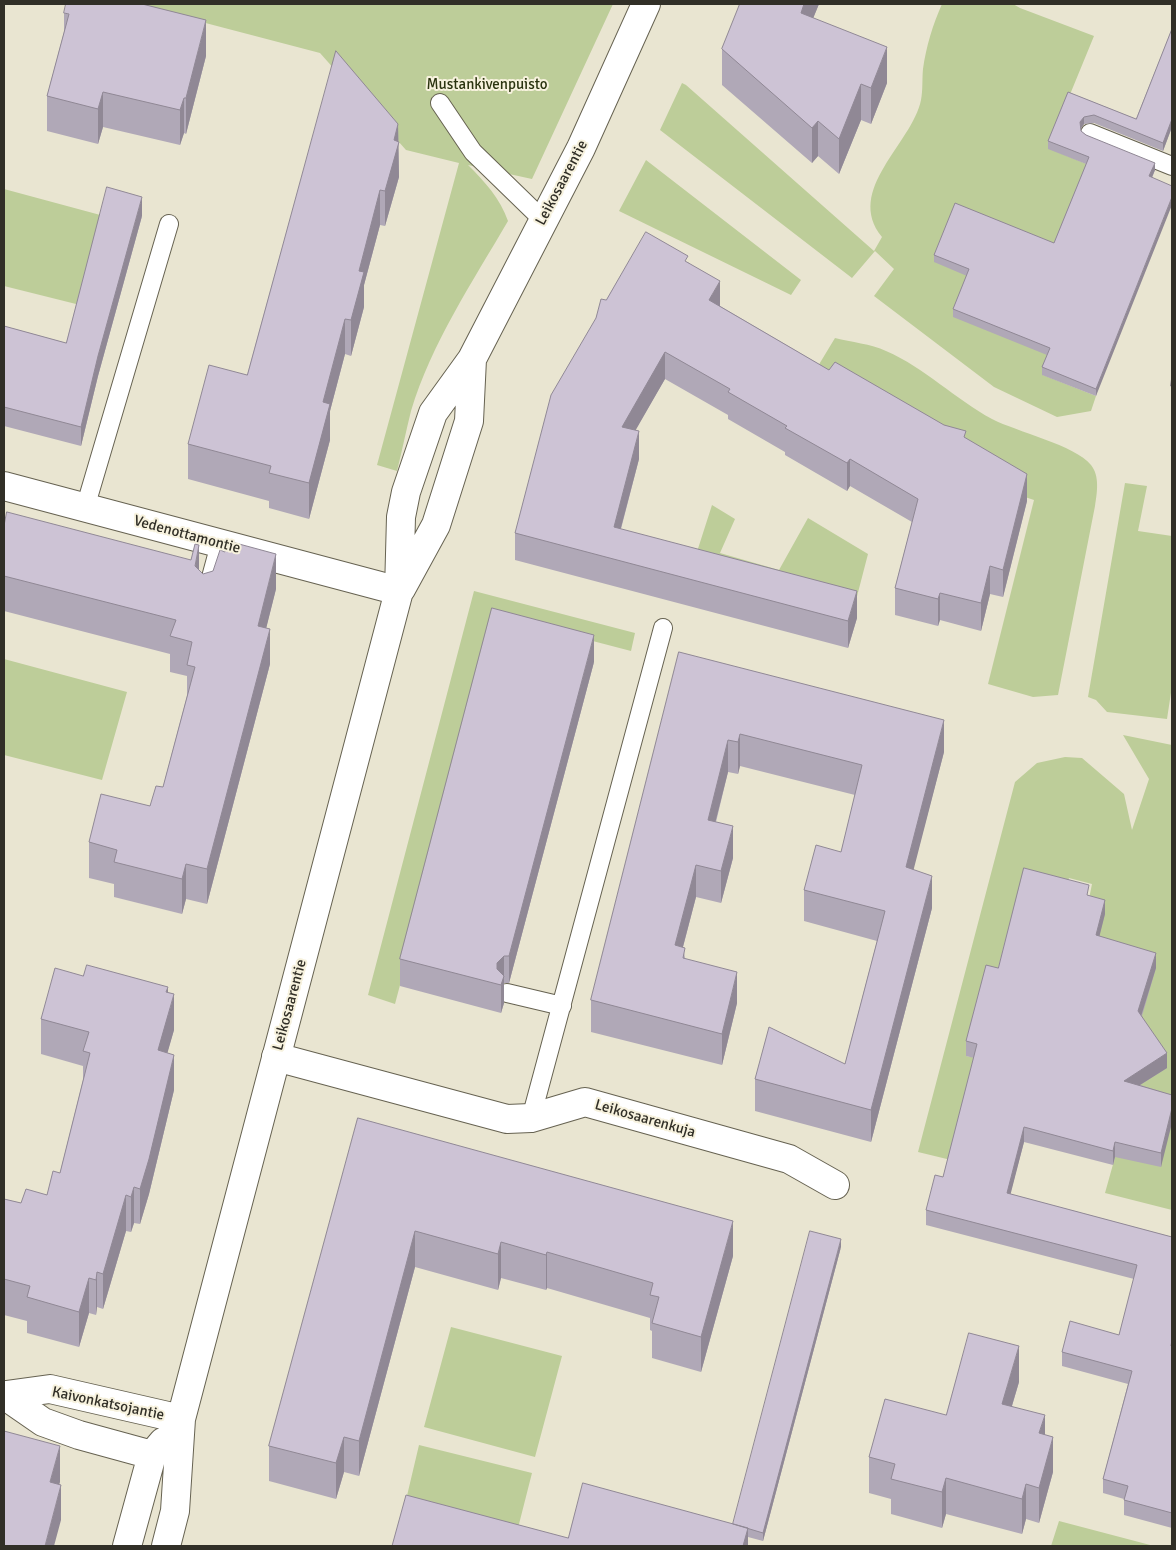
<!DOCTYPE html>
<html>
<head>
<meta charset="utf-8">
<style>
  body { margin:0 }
  #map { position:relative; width:1176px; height:1550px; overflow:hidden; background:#e9e5d1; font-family:Signika,sans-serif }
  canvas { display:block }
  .frame { position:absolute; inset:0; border:5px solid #312f27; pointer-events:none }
</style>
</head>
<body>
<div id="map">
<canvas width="1176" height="1550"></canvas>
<div class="frame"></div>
</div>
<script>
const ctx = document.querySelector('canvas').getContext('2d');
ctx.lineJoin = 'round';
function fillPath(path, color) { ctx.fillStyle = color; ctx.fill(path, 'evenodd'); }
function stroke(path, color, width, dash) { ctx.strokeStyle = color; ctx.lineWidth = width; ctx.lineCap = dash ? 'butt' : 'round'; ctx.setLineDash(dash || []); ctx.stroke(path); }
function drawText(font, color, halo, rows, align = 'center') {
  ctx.font = font + ' Signika,sans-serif'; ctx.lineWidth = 4; ctx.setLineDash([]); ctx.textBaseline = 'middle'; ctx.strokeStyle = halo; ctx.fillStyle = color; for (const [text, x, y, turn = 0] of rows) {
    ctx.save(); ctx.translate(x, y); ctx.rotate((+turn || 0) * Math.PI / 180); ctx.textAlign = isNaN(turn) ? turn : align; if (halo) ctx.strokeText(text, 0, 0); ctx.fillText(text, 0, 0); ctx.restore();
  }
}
const green = new Path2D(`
  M133,4H613L532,179L468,165C485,182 500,198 508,221C473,281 431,344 411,411C406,431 402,451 397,471L377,465L459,163L406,150L320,53Z
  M942,4H1013L1020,8L1094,36L1048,148L1089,165L1054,251L969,277L1050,356L1043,375L1096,396L1091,411L1057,417L994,387L874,296L894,269L875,251L852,278L660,130L682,83L686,85L874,251L882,237C844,190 912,144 921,100C923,90 922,79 923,69C926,47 933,24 942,4Z
  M646,160L801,280L791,295L619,211Z
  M4,189L104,216L80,305L4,286Z
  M835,338C851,342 871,344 886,351C925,368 955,399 992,419C1017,432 1075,445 1091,465C1100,476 1097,493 1095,506L1058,695L1033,697L988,684L1034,500L1016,494L812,376Z
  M1125,483L1147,486L1138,531L1172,536V686L1167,719L1107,712L1096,700L1088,697Z
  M712,505L735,519L720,553L779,570L808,518L868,554L855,604L695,558Z
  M474,591L635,633L631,651L497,616L395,1004L368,995Z
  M4,659L127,692L102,780L4,755Z
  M1123,735L1172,745V1210L1105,1193L1124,1125L1087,909L1092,884L1069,878L1065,893L998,983L966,1056L977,1058L951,1160L918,1152L1015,782L1037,763L1065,757L1082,758L1124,794L1132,830L1149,779Z
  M451,1327L562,1356L535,1457L424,1427Z
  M419,1445L532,1473L518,1528L406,1500Z
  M1059,1521L1154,1546H1051Z`);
const service = new Path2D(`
  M440,103L473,152L543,220
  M1090,133L1172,166
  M85,508L169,224
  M207,592L220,544
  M507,993L562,1006
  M531,1118L663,628`);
const minor = new Path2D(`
  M4,486L399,591
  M276,1057L507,1119L531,1118L585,1102L789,1159L835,1185`);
const tertiary = new Path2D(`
  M401,589L436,525L469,421L472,359
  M4,1395L43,1422L79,1435L152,1455
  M6,1395L50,1389L181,1419
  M127,1546L152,1455L163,1442
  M166,1546L175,1511L181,1419L399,591L401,517L406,492L433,413L472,359L581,148L646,4`);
const wall = new Path2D(`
  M740,4H819L813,18L887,83L871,124L861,120L839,174L818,156L812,163L722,85V49Z
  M64,13L206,56L186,134L184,133L180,145L103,127L98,144L47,131V96L64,32Z
  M1172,29V127L1163,151L1094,123L1084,124L1081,128V131L1086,135L1155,170L1152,178L1096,396L1042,375V367L1047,355L953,317V309L967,276L934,262V255L1054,243L1086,164L1048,149V141L1068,92L1136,119Z
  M398,124L399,177L385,226L380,225L364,285V307L351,356L345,354L330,411V440L309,519L269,508V501L188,479V444L247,375Z
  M142,216L98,376L81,446L4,426V326L66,343Z
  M688,262L720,306L829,370L966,438L1027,501L1003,597L990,594L981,631L940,620L938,626L895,615V588L912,522L850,486L847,491L785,455V452L728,419V415L665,379L635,430L639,459L621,529L857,618L848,648L515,560V533L606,300Z
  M1172,376V394H1171V386Z
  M4,526L199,570L203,574L276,589L266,628L270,664L207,904L186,899L182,914L114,897V884L89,878V842L150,806L163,787L187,696V676L170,672V654L4,611Z
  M679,652L944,752L913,869L932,908L871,1142L755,1111V1079L845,1064L877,941L804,921V890L841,852L855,795L740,766L738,774L728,772L716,822L733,858L721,903L696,897L683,947L685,958L737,1003L722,1065L591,1032V1000Z
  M594,662L509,983H504V1003L501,1013L400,986V959Z
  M1089,895L1105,914L1099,936L1156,968L1142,1016L1167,1068L1140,1085L1172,1095L1161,1167L1115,1157L1113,1165L1024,1142L1010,1194L1172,1237V1528L1124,1515V1499L1103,1493V1479L1128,1384L1062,1366V1352L1119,1335L1134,1279L926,1225V1210L943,1177L974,1058L966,1056V1041L998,968Z
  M83,976L168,993L174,1030L167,1053L174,1090L149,1194L140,1224L134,1223L131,1232L126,1231L103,1309L97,1307L96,1315L89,1313L79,1347L27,1333V1321L4,1315V1199L21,1203L47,1195L60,1173L83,1080V1066L41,1054V1019Z
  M358,1118L733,1256L701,1372L652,1358V1331L650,1330V1318L547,1288L546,1290L501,1278L498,1290L415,1267L359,1476L344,1472L336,1499L269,1481V1446Z
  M841,1247L763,1541L748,1537V1546L568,1538L733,1524Z
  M1019,1382L1012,1406L1045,1435L1053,1472L1039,1523L1026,1519L1022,1534L946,1514L942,1528L891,1514V1499L869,1493V1457L946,1415Z`);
const shadedWall = new Path2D(`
  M804,4H819L801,48V13Z
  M206,20V56L186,134V98Z
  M887,47V83L871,124V88Z
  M861,84V120L839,174V139Z
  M103,92V127L98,144V109Z
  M184,98V133L180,145V110Z
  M1084,117V124L1080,130V122Z
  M1172,119V127L1163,151V143Z
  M818,121V156L812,163V128Z
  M398,124L399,177L385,226V191L394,140Z
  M1155,163V170L1149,184V176Z
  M380,190V225L364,285V307L351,356V320L359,271Z
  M142,197V216L98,376L81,446V427L98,356Z
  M1172,197V205L1096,396V389Z
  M720,281V308L709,300Z
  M345,319V354L330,411V440L309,519V483L323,402Z
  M665,352V379L622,454V427Z
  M639,431V459L614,554V527Z
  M850,459V486L847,491V463Z
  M1027,474V501L1003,597V570Z
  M199,545V580L195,566Z
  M276,554V589L258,661V626Z
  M990,566V594L981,631V603Z
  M857,591V618L848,648V621Z
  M940,593V620L938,626V599Z
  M270,629V664L207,904V869Z
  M594,635V662L509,983V956Z
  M944,720V752L906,899V867Z
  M740,734V766L738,774V742Z
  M728,740V772L708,851V820Z
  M733,826V858L721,903V871Z
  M5,827V835L4,841V833Z
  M186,864V899L182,914V879Z
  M696,865V897L675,977V945Z
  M932,876V908L871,1142V1110Z
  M1105,900V914L1096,950V935Z
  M1156,953V968L1138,1026V1011Z
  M504,956V1003L501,1013V985L497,984V963Z
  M737,972V1003L722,1065V1034Z
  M168,987V1016L174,994V1030L158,1086V1050L166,992Z
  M1167,1053V1068L1124,1095V1081Z
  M174,1055V1090L149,1194L140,1224V1189Z
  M1172,1108V1123L1161,1167V1153Z
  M1024,1127V1142L1007,1208V1193Z
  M1115,1142V1157L1113,1165V1151Z
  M134,1187V1223L131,1232V1197Z
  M126,1195V1231L103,1309V1274Z
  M733,1221V1256L701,1372V1337Z
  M415,1231V1267L359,1476V1441Z
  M841,1239V1247L763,1541V1533Z
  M501,1242V1278L498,1290V1254Z
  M547,1252V1288L546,1290V1255Z
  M97,1272V1307L96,1315V1280Z
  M89,1278V1313L79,1347V1312Z
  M1019,1346V1382L1002,1439V1404Z
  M1045,1415V1451L1039,1433Z
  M344,1437V1472L336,1499V1463Z
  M1053,1437V1472L1039,1523V1488Z
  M60,1446V1482L50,1517V1482Z
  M946,1478V1514L942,1528V1492Z
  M1026,1484V1519L1022,1534V1499Z
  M61,1485V1520L54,1546H45Z
  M748,1528V1546H743Z`);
const building = new Path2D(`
  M66,4H142L206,20L186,98H184L180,110L103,92L98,109L47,96L69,14L64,13Z
  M740,4H804L801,13L887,47L871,88L861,84L839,139L818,121L812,128L722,49Z
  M1172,29V119L1163,143L1094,115L1084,117L1080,122L1081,131L1086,135L1155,163L1149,176L1172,186V197L1096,389L1042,367L1050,348L953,309L969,269L934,255L955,203L1054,243L1089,157L1048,141L1068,92L1136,119Z
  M336,51L398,124L394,140L399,142L385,191L380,190L359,271L364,272L351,320L345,319L323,402L330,404L309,483L269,473L271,466L188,444L209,365L247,375Z
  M107,187L142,197L98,356L81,427L4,407V326L66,343Z
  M646,232L688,256L685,261L720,281L709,300L829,370L835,362L944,425L966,431L964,437L1027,474L1003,570L990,566L981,603L940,593L938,599L895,588L918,499L850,459L847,463L785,428L787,426L728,392L730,389L665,352L622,427L639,431L614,527L857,591L848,621L515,533L551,395L596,318L601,299L606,300Z
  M1172,376V386H1171Z
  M7,512L191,560L195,544L199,545L195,566L203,574L213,571L220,550L225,552L228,541L276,554L258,626L270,629L207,869L186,864L182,879L114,862L117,850L89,842L101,794L150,806L156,786L163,787L195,667L187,665L192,642L170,636L176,620L4,576V526Z
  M492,608L594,635L509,956H504L497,963V969L504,976L501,985L400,959Z
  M679,652L944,720L906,867L932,876L871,1110L755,1079L769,1027L845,1064L885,911L804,890L816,845L841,852L862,765L740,734L738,742L728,740L708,820L733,826L721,871L696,865L675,945L685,948L683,958L737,972L722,1034L591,1000Z
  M1024,868L1089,885L1087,895L1105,900L1096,935L1156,953L1138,1011L1167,1053L1124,1081L1172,1095V1108L1161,1153L1115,1142L1113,1151L1024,1127L1007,1193L1172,1237V1340L1171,1346L1172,1347V1513L1124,1500L1128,1486L1103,1479L1132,1371L1062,1352L1070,1321L1119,1335L1137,1265L926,1210L935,1175L943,1177L977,1044L966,1041L986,965L998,968Z
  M87,965L168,987L166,992L174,994L158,1050L174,1055L149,1159L140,1189L134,1187L131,1197L126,1195L103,1274L97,1272L96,1280L89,1278L79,1312L27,1297L30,1286L4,1279V1199L21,1203L26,1189L47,1195L53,1171L60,1173L90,1053L83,1051L89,1032L41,1019L55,968L83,976Z
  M358,1118L733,1221L701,1337L652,1323L659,1297L650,1295L653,1283L547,1252L546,1255L501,1242L498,1254L415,1231L359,1441L344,1437L336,1463L269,1446Z
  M810,1231L841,1239L763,1533L733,1524Z
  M969,1333L1019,1346L1002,1404L1045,1415L1039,1433L1053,1437L1039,1488L1026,1484L1022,1499L946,1478L942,1492L891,1479L895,1464L869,1457L885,1399L946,1415Z
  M4,1431L60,1446L50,1482L61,1485L45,1546H4Z
  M583,1483L748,1528L743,1546H392L406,1495L568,1538Z`);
const parkNames = [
  ["Mustankivenpuisto",487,85]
];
const streetNames = [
  ["Leikosaarentie",562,183,-62],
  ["Vedenottamontie",187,535,15],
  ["Leikosaarentie",290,1005,-75],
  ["Leikosaarenkuja",645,1119,16],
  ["Kaivonkatsojantie",108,1404,12]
];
fillPath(green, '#bdcd99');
stroke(service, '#666251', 20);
stroke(minor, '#666251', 30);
stroke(tertiary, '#666251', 30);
stroke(service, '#fff', 18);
stroke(minor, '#fff', 28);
stroke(tertiary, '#fff', 28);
fillPath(wall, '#b0a8b7');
fillPath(shadedWall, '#908895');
fillPath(building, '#cdc3d5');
stroke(building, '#908895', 1);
drawText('15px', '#2b3410', '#f7f2de', parkNames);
drawText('15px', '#312f27', '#f7f2de', streetNames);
</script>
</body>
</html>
